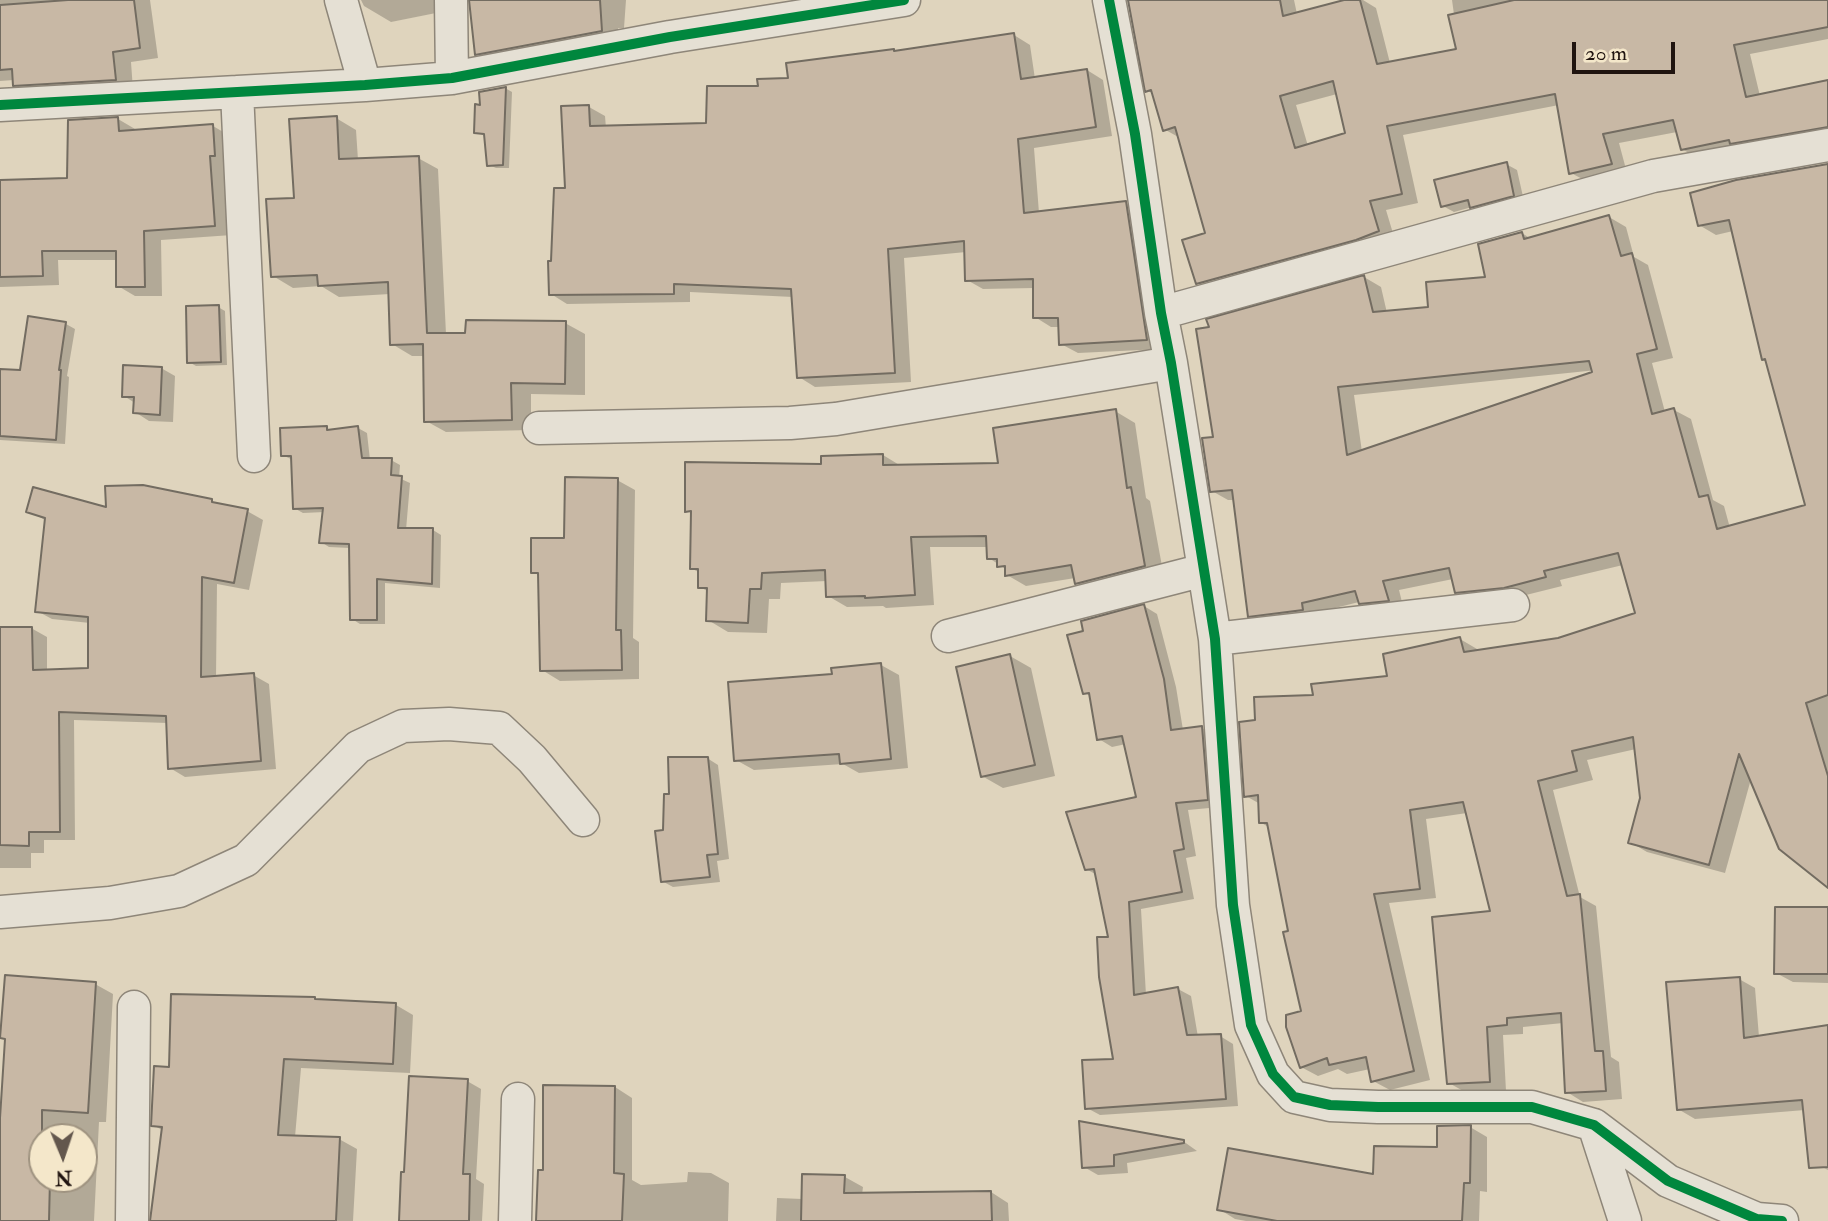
<!DOCTYPE html>
<html>
<head>
<meta charset="utf-8">
<style>
  body { margin:0 }
  #map { position:relative; width:1828px; height:1221px; overflow:hidden; background:#dfd4bd; font-family:"IM FELL Double Pica",serif }
  canvas { display:block }
  .north { position:absolute; left:28px; top:1123px; width:70px; height:70px; box-sizing:border-box; background:#f4e7ca; border:2px solid #9f9380; border-radius:50%; rotate:178deg; font-size:19px; font-weight:700; line-height:28px; text-align:center; color:#201410 }
  .north::after { content:''; display:block; margin:auto; width:24px; height:32px; background:#63574d; clip-path:polygon(50% 0,100% 100%,50% 72%,0 100%) }
  .scale { position:absolute; left:1572px; top:42px; width:103px; height:32px; box-sizing:border-box; border:4px solid #201410; border-top:0; padding-left:9px; font-size:21px; line-height:24px; white-space:nowrap; color:#201410; -webkit-text-stroke:5px #f4e7ca; paint-order:stroke }
</style>
</head>
<body>
<div id="map">
<canvas width="1828" height="1221"></canvas>
<div class="north">N</div>
<div class="scale">20 m</div>
</div>
<script>
const ctx = document.querySelector('canvas').getContext('2d');
ctx.lineJoin = 'round';
function fillPath(path, color) { ctx.fillStyle = color; ctx.fill(path, 'evenodd'); }
function stroke(path, color, width, dash) { ctx.strokeStyle = color; ctx.lineWidth = width; ctx.lineCap = dash ? 'butt' : 'round'; ctx.setLineDash(dash || []); ctx.stroke(path); }
const shadow = new Path2D(`
  M0,0H150L158,58L131,62L133,90L33,95L14,85V80L0,81Z
  M361,0H434L436,13L391,22L364,6Z
  M474,0H626L624,28H618V40L493,64L477,54Z
  M1130,0H1294L1297,14L1351,0H1363L1376,8L1390,63L1459,51L1452,0H1828V39L1750,54L1760,96L1828,82V138L1699,159L1682,149L1677,132L1619,143L1627,173L1588,182L1571,173L1559,105L1403,135L1418,203L1386,210L1395,240L1214,293L1197,283L1207,234L1180,138L1164,129L1155,95L1147,90ZM1337,94L1347,134L1308,146L1296,105Z
  M1014,35L1030,45L1035,79L1087,70L1103,80L1112,136L1034,148L1039,213L1126,203L1142,212L1162,349L1078,353L1061,344L1060,327H1051L1035,317L1034,288L983,289L967,280L966,252L904,258L911,382L815,387L799,377L793,297L690,292V302L567,304L551,294L553,263L567,190L589,107L605,116L606,128L708,125L759,88L894,51L896,52Z
  M505,88L512,92L509,168H496L489,165L486,136L475,132L482,106Z
  M336,118L356,130L358,160L418,158L438,169L446,334L467,335L565,323L585,334V395L531,394V430L446,432L426,421L425,356H412L392,344L390,294L339,297L321,286L293,288L273,276L296,199Z
  M118,119L135,129L136,131L213,126L230,136L232,235L161,240L162,296H135L118,286L117,260H58L59,285L0,287V182L69,180Z
  M1506,164L1517,170L1524,201L1482,213L1472,207L1454,212L1443,206Z
  M1828,165V885L1751,779L1725,873L1647,852L1630,842L1642,798L1636,749L1587,760L1593,780L1553,790L1580,897L1596,906L1611,1057L1619,1062L1622,1099L1583,1102L1567,1092L1563,1023L1523,1027V1034L1503,1035L1506,1091L1465,1092L1449,1083L1492,913L1467,813L1426,819L1436,898L1389,903L1430,1080L1390,1090L1373,1081L1370,1069L1347,1074L1338,1069L1318,1076L1301,1067L1303,1012L1270,828L1260,822V804L1246,796L1257,721L1315,696L1389,677L1460,639L1477,649L1478,652L1559,640L1637,614L1623,565L1560,580L1562,586L1522,596L1473,602L1456,592L1453,579L1399,590L1404,610L1377,613L1359,602L1267,625L1250,616L1235,500H1228L1212,491L1215,439L1364,277L1381,287L1387,313L1430,309L1487,279L1522,233L1531,239L1609,217L1626,227L1634,257L1648,265L1673,358L1652,363L1665,412L1674,410L1691,419L1713,500L1724,506L1730,528L1807,506L1767,361L1763,359L1733,231L1716,235L1699,225ZM1597,370L1362,452L1354,395Z
  M218,307L225,311L227,365L196,366L189,362Z
  M30,318L66,324L75,329L67,376L69,377L65,444L0,440V371H21Z
  M161,368L175,376L173,422L149,421L135,412V403L124,396Z
  M1115,411L1135,423L1146,498L1150,501L1164,577L1096,594L1076,583L1075,578L1026,586L1007,575V570L989,558L988,547H930L934,605L886,608L883,606L847,607L828,596L827,581L781,583L780,599H769L767,633L728,632L708,620L709,592L700,587V573L691,568L693,514L687,511L823,466L883,455L901,466L1000,464Z
  M327,428L332,431L358,428L367,433L370,460H391L400,465L399,478L410,483L406,530H433L441,535L440,588L385,583V624H360L352,619L350,548L329,547L321,542L325,512L303,513L294,508L293,460L282,455Z
  M617,480L635,490L633,638L639,642V679L560,681L542,670L540,576L533,572L566,540Z
  M212,501L221,506L247,511L263,520L249,590L217,584L216,678L253,675L269,684L276,769L185,777L170,768L168,723L74,720L75,840H44V853H31V868H0V629L31,628L47,637V671L90,670V623L52,619L37,611L47,521L28,511L107,509Z
  M1144,606L1157,614L1176,687L1183,730L1202,728L1215,736L1220,807L1188,810L1196,856L1186,858L1194,899L1141,909L1146,995L1178,989L1191,996L1198,1037L1220,1036L1233,1044L1238,1106L1100,1115L1087,1108L1115,1060L1110,938L1097,875L1086,869L1139,799L1126,744L1112,747L1099,739L1092,697L1085,693V632Z
  M1010,656L1031,668L1055,776L1003,788L982,776Z
  M881,665L899,675L908,768L859,773L843,764L754,770L736,760L833,676Z
  M707,758L718,765L729,859L717,861L720,882L673,887L662,881L665,832L670,796Z
  M1828,909V983L1793,982L1776,973Z
  M1739,979L1755,988L1759,1037L1828,1026V1170L1810,1161L1805,1110L1695,1119L1678,1109Z
  M95,984L113,994L106,1122H99L94,1221H0V1137L7,1040L2,1037ZM42,1137H84V1179H42Z
  M396,1005L413,1015L410,1073L301,1068L295,1137L339,1139L357,1149L353,1221H150L164,1131L153,1125L171,1069Z
  M467,1081L481,1089L476,1179L484,1184L482,1221H400L406,1174Z
  M615,1087L632,1098V1180L641,1185L687,1182L688,1172L711,1173L729,1183L728,1221H538L545,1172Z
  M1081,1123L1183,1141L1197,1151L1127,1163L1128,1173L1098,1175L1084,1167Z
  M1470,1127L1487,1137V1192L1480,1191L1479,1221H1246L1235,1219L1219,1209L1375,1176L1438,1149Z
  M845,1177L863,1187L862,1195L991,1192L1008,1203L1009,1221H776L777,1198L803,1199Z`);
const building = new Path2D(`
  M68,0H134L140,48L113,52L116,80L13,86L12,69L0,70V5Z
  M469,0H600L602,31L475,55Z
  M1128,0H1280L1283,16L1344,0H1360L1377,64L1456,49L1448,15L1514,0H1828V27L1734,45L1746,97L1828,80V127L1730,144L1729,140L1681,150L1673,120L1603,134L1612,164L1569,174L1555,94L1387,126L1402,194L1370,201L1379,231L1356,240L1196,284L1182,240L1205,233L1175,127L1163,131L1151,90L1145,92ZM1333,81L1345,133L1295,148L1280,96Z
  M1014,33L1021,79L1087,69L1096,127L1018,139L1024,213L1126,201L1147,340L1059,345L1058,318H1033V279L965,281L964,241L888,249L895,373L797,378L791,289L674,284V294L549,295L548,261H551L554,188H565L561,106L589,105L590,126L706,123L707,86H758L757,79L788,78L786,63L894,49V51Z
  M506,87L503,165L487,166L484,134L474,133L475,104L480,105L479,92Z
  M337,116L339,159L419,156L427,333H465L466,320L566,321L565,384L511,383L512,420L424,422L423,344L390,345L388,282L318,286L317,275L271,277L266,199L294,198L289,119Z
  M118,117L119,131L213,124L215,156H210L215,226L144,231L145,287H116V251H42L43,276L0,277V180L67,178L68,120Z
  M1507,162L1514,196L1470,208L1468,200L1441,207L1434,180Z
  M1828,164V695L1806,703L1828,776V888L1779,849L1739,754L1709,865L1628,843L1640,798L1633,737L1572,751L1577,771L1538,781L1567,896L1580,894L1595,1051H1603L1606,1091L1565,1093L1561,1013L1507,1018V1025L1487,1027L1490,1082L1447,1084L1432,917L1490,911L1463,802L1410,810L1420,889L1374,894L1414,1071L1371,1082L1366,1057L1329,1065L1327,1058L1300,1068L1286,1027V1015L1301,1011L1283,932L1288,931L1267,823H1259L1258,795L1244,797L1239,722L1255,720L1254,697L1313,695L1311,684L1387,676L1383,654L1460,637L1464,652L1558,638L1635,613L1618,553L1544,571L1546,577L1504,588L1455,593L1449,568L1383,581L1389,601L1359,604L1355,591L1302,603L1303,610L1248,617L1232,490L1210,492L1202,438L1213,437L1196,329L1209,327L1206,319L1364,275L1373,312L1428,307L1426,282L1485,277L1478,244L1522,232L1524,239L1609,215L1621,256L1632,253L1657,349L1637,354L1652,414L1674,408L1699,497L1708,495L1717,529L1805,505L1765,359L1762,360L1729,220L1698,226L1690,193L1736,180ZM1589,361L1592,372L1347,455L1338,387Z
  M219,305L221,362L187,363L186,306Z
  M28,316L66,322L59,370H61L56,440L0,436V369L20,370Z
  M123,365L162,367L160,415L133,413L134,397H122Z
  M1116,409L1127,488L1131,487L1145,566L1075,584L1071,565L1005,576V566L997,567V559H987L986,536L911,537L915,595L865,598V596L826,597L825,570L762,573L761,589H750L748,623L706,621L707,588H698V569H690L691,511L685,512V462L821,464V456L883,454V465L998,463L993,428Z
  M327,426V430L358,426L362,458H392L391,475L402,476L398,528H433L432,584L377,579V620H350L349,544L319,543L323,508L293,509L291,456H281L280,428Z
  M565,477L618,478L616,630H621L622,670L540,671L538,573H531V538H564Z
  M143,485L212,499V502L248,509L234,583L202,577L201,677L254,673L261,761L168,769L166,716L59,712L60,832H29V846L0,845V627H32L33,670L88,668V617L35,612L45,518L26,512L33,487L106,507L105,486Z
  M1144,604L1164,679L1171,730L1202,726L1208,800L1176,803L1184,849L1174,851L1182,892L1129,902L1134,995L1178,987L1187,1035L1221,1034L1226,1099L1085,1109L1082,1060L1113,1059L1099,977L1097,937H1108L1094,869L1085,870L1066,812L1136,797L1122,736L1097,740L1089,693L1083,694L1067,635L1083,631L1081,621Z
  M1010,654L1035,765L981,777L956,667Z
  M881,663L891,759L840,764L839,754L734,761L728,682L832,674L831,668Z
  M668,757H708L718,854L707,855L710,877L661,882L655,831L663,830L664,794H669Z
  M1775,907H1828V974H1774Z
  M5,975L96,982L88,1113L42,1110V1179H50L49,1221H0V1118L5,1039L0,1038Z
  M1740,977L1744,1038L1828,1025V1167L1809,1168L1802,1100L1677,1110L1666,982Z
  M171,994L315,997V999L396,1003L393,1064L284,1059L278,1135L340,1137L336,1221H150L162,1127L151,1126L154,1066L169,1067Z
  M409,1076L468,1079L463,1174H470L469,1221H399L401,1172H404Z
  M543,1085L615,1086L614,1173L624,1174L622,1221H536L538,1170H543Z
  M1079,1121L1184,1140V1143L1114,1155V1166L1082,1168Z
  M1471,1125L1470,1183H1464L1462,1221H1277L1217,1210L1228,1148L1373,1174L1374,1146L1437,1147V1126Z
  M802,1174L845,1175L844,1193L991,1191L992,1221H801Z`);
const street = new Path2D(`
  M341,0L365,85
  M451,0L452,78
  M1109,0L1135,134L1161,313L1171,363L1215,639L1233,905L1251,1025L1273,1074L1294,1097L1330,1105L1378,1107H1532L1594,1125L1668,1181L1757,1219L1782,1221
  M237,92L254,456
  M0,105L365,85L452,78L670,37L904,0
  M1161,313L1653,176L1828,145
  M539,428L790,423L836,419L1171,363
  M948,636L1204,570
  M1215,639L1513,605
  M0,912L110,903L179,891L246,860L358,747L403,726L449,724L499,728L532,759L583,820
  M1594,1125L1625,1221
  M132,1221L134,1007
  M515,1221L518,1099`);
const cycleway = new Path2D(`
  M1109,0L1135,134L1161,313L1171,363L1215,639L1233,905L1251,1025L1273,1074L1294,1097L1330,1105L1378,1107H1532L1594,1125L1668,1181L1757,1219L1782,1221
  M0,105L365,85L452,78L670,37L904,0`);
fillPath(shadow, '#0003');
fillPath(building, '#c8b8a5');
stroke(building, '#736c61', 2);
stroke(street, '#8e8679', 35);
stroke(street, '#e5e0d4', 32);
stroke(cycleway, '#00873e', 10);
</script>
</body>
</html>
